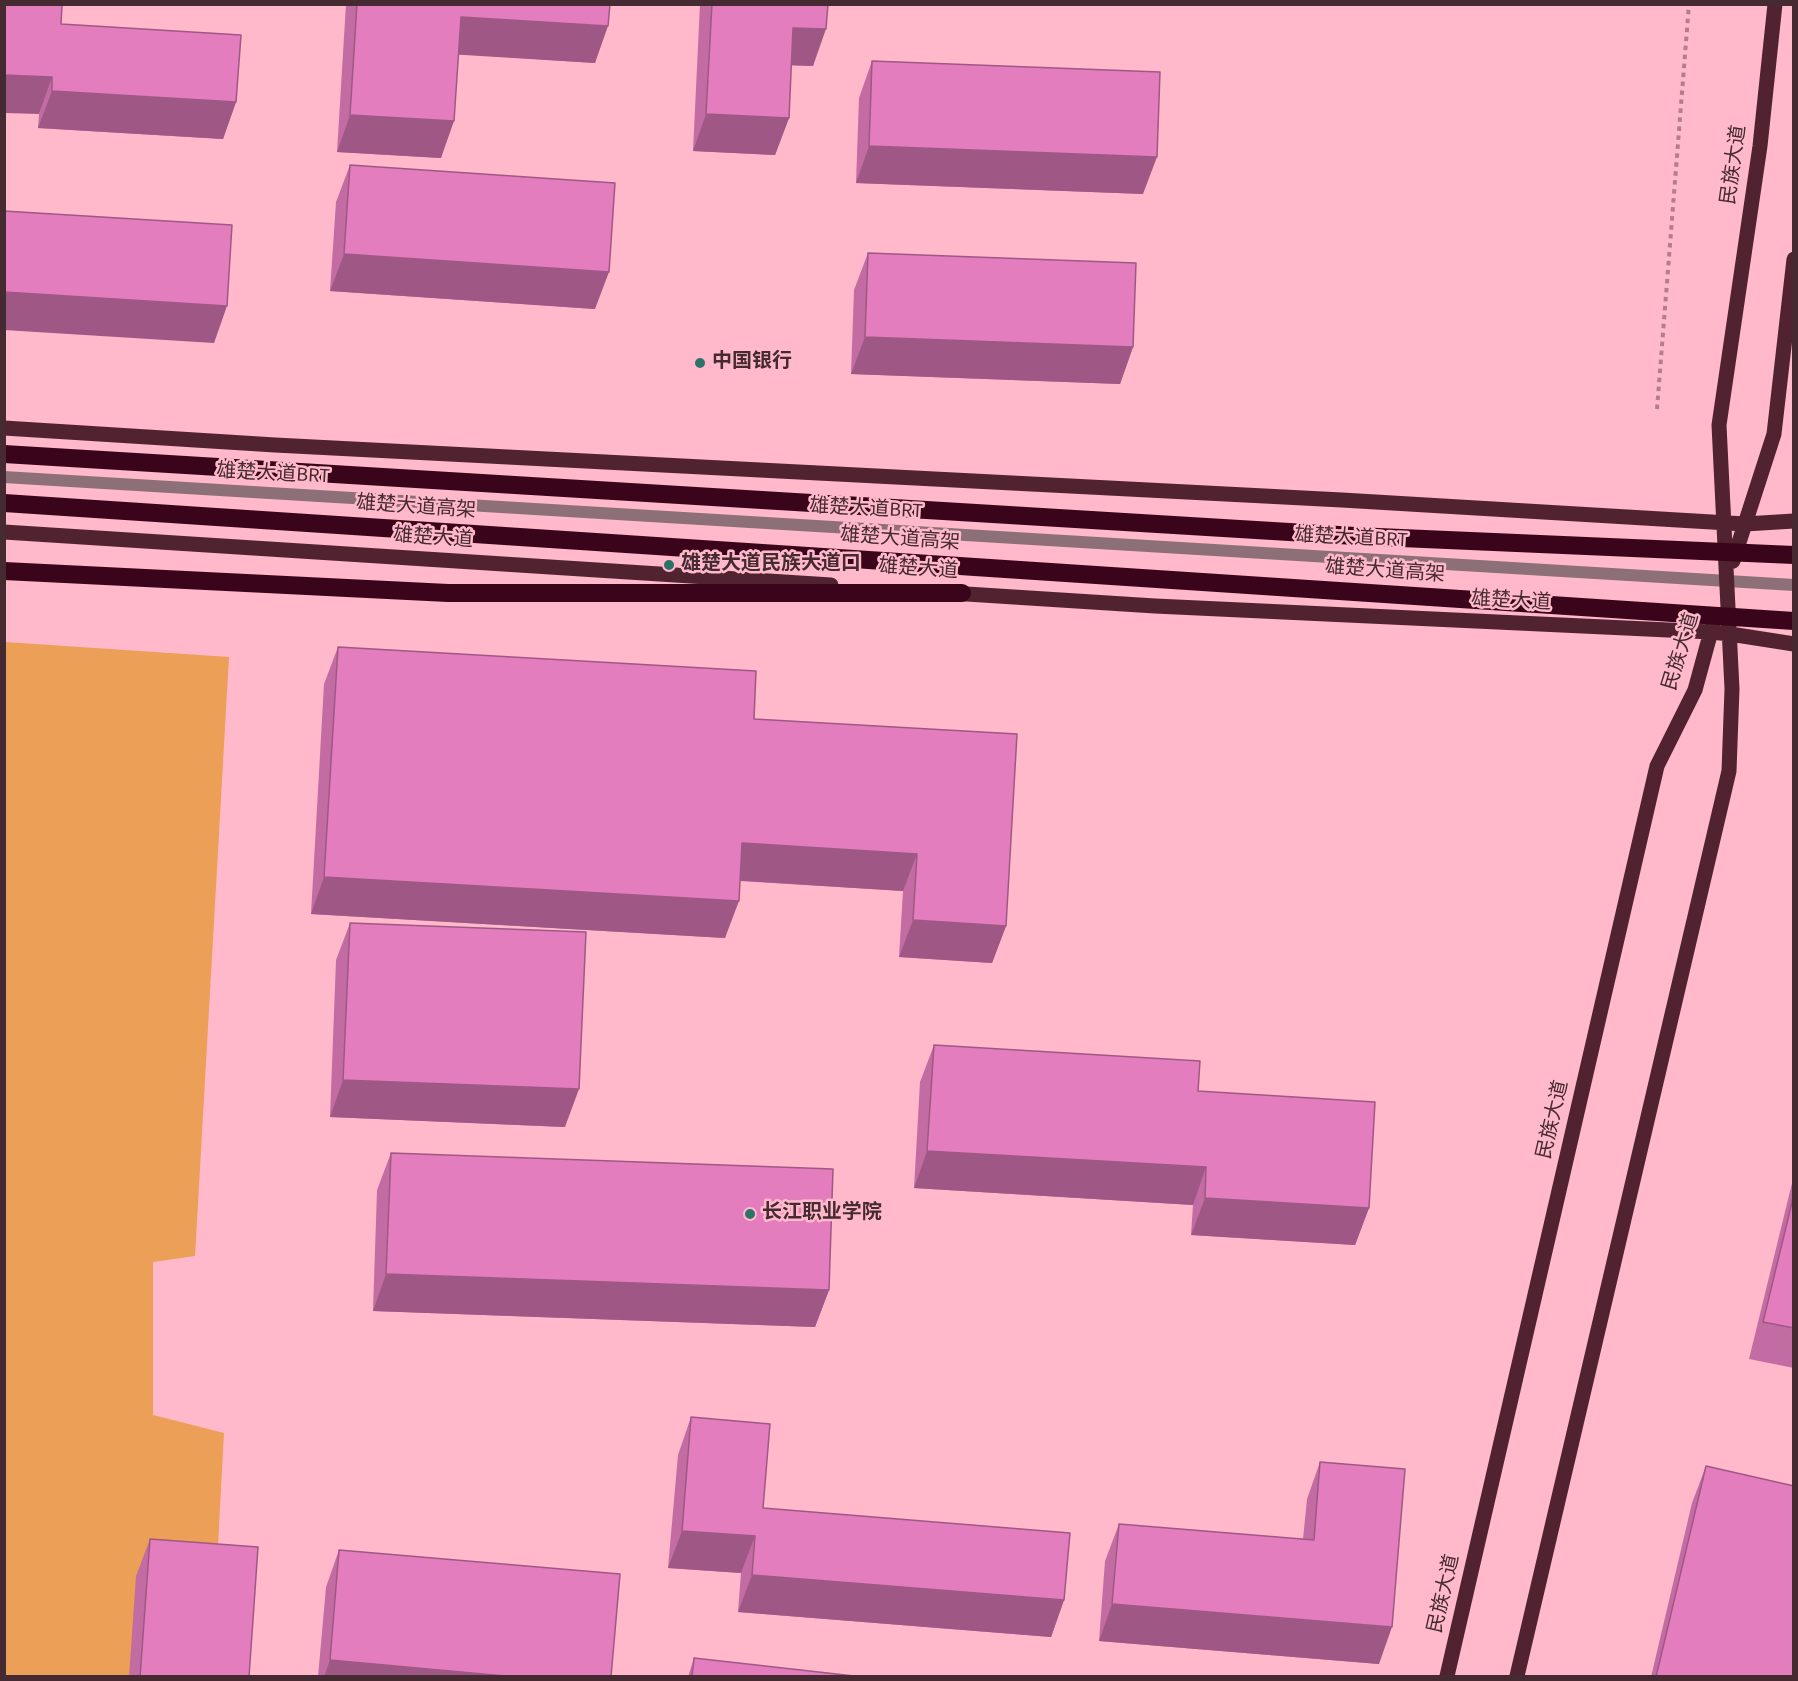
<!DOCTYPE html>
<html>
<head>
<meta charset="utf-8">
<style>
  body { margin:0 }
  #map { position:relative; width:1798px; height:1681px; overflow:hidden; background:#ffb9ca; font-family:"Source Sans 3",sans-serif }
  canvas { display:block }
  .frame { position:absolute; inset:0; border:6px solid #452a31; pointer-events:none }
</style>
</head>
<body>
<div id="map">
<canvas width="1798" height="1681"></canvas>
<div class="frame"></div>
</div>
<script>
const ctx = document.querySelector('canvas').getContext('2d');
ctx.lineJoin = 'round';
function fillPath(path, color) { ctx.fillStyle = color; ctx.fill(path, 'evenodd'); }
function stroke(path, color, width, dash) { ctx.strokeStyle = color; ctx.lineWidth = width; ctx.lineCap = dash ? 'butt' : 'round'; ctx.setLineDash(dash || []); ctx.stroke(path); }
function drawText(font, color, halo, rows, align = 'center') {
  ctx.font = font + ' "Source Sans 3","Noto Sans SC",sans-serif'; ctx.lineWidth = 5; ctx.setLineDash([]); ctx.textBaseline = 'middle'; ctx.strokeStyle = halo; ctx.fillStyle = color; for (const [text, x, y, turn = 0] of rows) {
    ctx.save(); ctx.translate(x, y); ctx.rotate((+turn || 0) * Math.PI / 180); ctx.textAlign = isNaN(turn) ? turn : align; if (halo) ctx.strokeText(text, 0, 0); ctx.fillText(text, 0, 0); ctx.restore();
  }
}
const green = new Path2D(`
  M5,642L229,657L195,1256L153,1262V1415L224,1433L211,1676H5Z`);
const path = new Path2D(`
  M1657,409L1689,4`);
const lane = new Path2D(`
  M4,477L1794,585`);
const primary = new Path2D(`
  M4,428L275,445L1342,500L1745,524L1794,521
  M4,532L831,585
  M1733,561L1774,434L1794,259
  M951,593L1155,606L1711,632L1730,634L1794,644
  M1447,1676L1657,766L1695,690L1713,624
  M1517,1676L1729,771L1732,689L1719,425L1760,146L1775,4`);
const highway = new Path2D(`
  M4,571L448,593H962`);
const highwayBridge = new Path2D(`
  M4,454L1355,536L1794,555
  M4,503L1794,621`);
const wall = new Path2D(`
  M346,4H610L595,63L459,54L441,158L337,152Z
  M700,4H828L813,66L791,65L789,118L775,155L693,151Z
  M61,24L236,102L223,139L38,128L39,114Z
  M872,61L1143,194L856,183L859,98Z
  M350,165L595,309L330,291L336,202Z
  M868,253L1133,347L1120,384L851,374L854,290Z
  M338,647L754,719L1006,926L992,963L899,957L903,891L740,881L725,938L311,914L324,684Z
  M350,923L565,1127L330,1117L336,960Z
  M934,1045L1198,1091L1369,1208L1355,1245L1191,1235L1193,1205L914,1188L920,1082Z
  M391,1153L829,1290L815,1327L373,1311L377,1190Z
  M1794,1175V1368L1749,1359Z
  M691,1417L763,1508L1064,1600L1051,1637L738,1612L741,1573L668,1568L678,1455Z
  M1320,1462L1379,1664L1099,1641L1105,1561L1119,1524L1303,1539L1307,1499Z
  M1706,1466L1794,1677H1651L1692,1503Z
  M150,1539L249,1677H129L136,1576Z
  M339,1550L611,1677H318L326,1587Z
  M694,1658L863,1677H688Z`);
const shadedWall = new Path2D(`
  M461,17L608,26L595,63L448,54Z
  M793,28L826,29L813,66L780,65Z
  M4,75L52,77L39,114L4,113Z
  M52,91L236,102L223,139L38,128Z
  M706,114L789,118L775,155L693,151Z
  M350,115L454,121L441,158L337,152Z
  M869,146L1157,157L1143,194L856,183Z
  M344,254L609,272L595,309L330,291Z
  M4,292L227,306L214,343L4,330Z
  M865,337L1133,347L1120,384L851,374Z
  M742,843L917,854L903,891L729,880Z
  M324,877L739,901L725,938L311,914Z
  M913,920L1006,926L992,963L899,957Z
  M343,1080L579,1089L565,1127L330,1117Z
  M927,1151L1206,1167L1193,1205L914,1188Z
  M1205,1198L1369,1208L1355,1245L1191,1235Z
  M386,1274L829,1290L815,1327L373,1311Z
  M682,1531L755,1536L741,1573L668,1568Z
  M752,1575L1064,1600L1051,1637L738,1612Z
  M1112,1604L1392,1627L1379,1664L1099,1641Z
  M330,1660L516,1677H324Z`);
const building = new Path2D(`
  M4,4L62,5L61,24L241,35L236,102L52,91V77L4,75Z
  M357,4H610L608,26L461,17L454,121L350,115Z
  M712,4H828L826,29L793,28L789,118L706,114Z
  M872,61L1160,72L1157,157L869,146Z
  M350,165L615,183L609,272L344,254Z
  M4,211L232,225L227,306L4,292Z
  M868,253L1136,263L1133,347L865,337Z
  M338,647L756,671L754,719L1017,734L1006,926L913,920L917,854L742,843L739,901L324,877Z
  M350,923L586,932L579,1089L343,1080Z
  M934,1045L1200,1061L1198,1091L1375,1102L1369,1208L1205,1198L1206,1167L927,1151Z
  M391,1153L833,1169L829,1290L386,1274Z
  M1794,1194V1328L1763,1322Z
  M691,1417L770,1424L763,1508L1070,1533L1064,1600L752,1575L755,1536L682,1531Z
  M1320,1462L1405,1469L1392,1627L1112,1604L1119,1524L1314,1540Z
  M1706,1466L1794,1486V1677H1656Z
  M150,1539L258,1547L249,1677H140Z
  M339,1550L620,1574L611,1677H516L330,1660Z
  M694,1658L863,1677H692Z`);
const markers = [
  [700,363,6,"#2b7268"],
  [669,565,6,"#2b7268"],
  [750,1214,6,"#2b7268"]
];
const streetNames = [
  ["民族大道",1735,165,-82],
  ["雄楚大道BRT",273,475,3],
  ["雄楚大道高架",416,508,4],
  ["雄楚大道BRT",866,510,3],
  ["雄楚大道",433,539,4],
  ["雄楚大道BRT",1351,539,3],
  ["雄楚大道高架",900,540,4],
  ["雄楚大道",918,570,4],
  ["雄楚大道高架",1385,572,4],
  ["雄楚大道",1511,602,3],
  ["民族大道",1682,652,-73],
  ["民族大道",1554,1120,-77],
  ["民族大道",1445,1594,-77]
];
const poiNames = [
  ["中国银行",712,363],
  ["雄楚大道民族大道口",681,565],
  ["长江职业学院",762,1214]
];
fillPath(green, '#eb9f57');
stroke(path, '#b27e8b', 4, [4.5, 4.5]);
stroke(lane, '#8d7077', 12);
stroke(primary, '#512331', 15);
stroke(highway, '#3a051a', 18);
stroke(highwayBridge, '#3a051a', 18);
fillPath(wall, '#c36ca3');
fillPath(shadedWall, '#9f5885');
fillPath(building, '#e37dbe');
stroke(building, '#9f5885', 1.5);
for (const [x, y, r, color] of markers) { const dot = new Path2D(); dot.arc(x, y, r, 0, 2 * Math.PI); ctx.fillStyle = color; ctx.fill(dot); stroke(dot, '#ffb9ca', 2); }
drawText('20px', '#452a31', '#ffb9ca', streetNames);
drawText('bold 20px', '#452a31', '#ffb9ca', poiNames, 'left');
</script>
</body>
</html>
